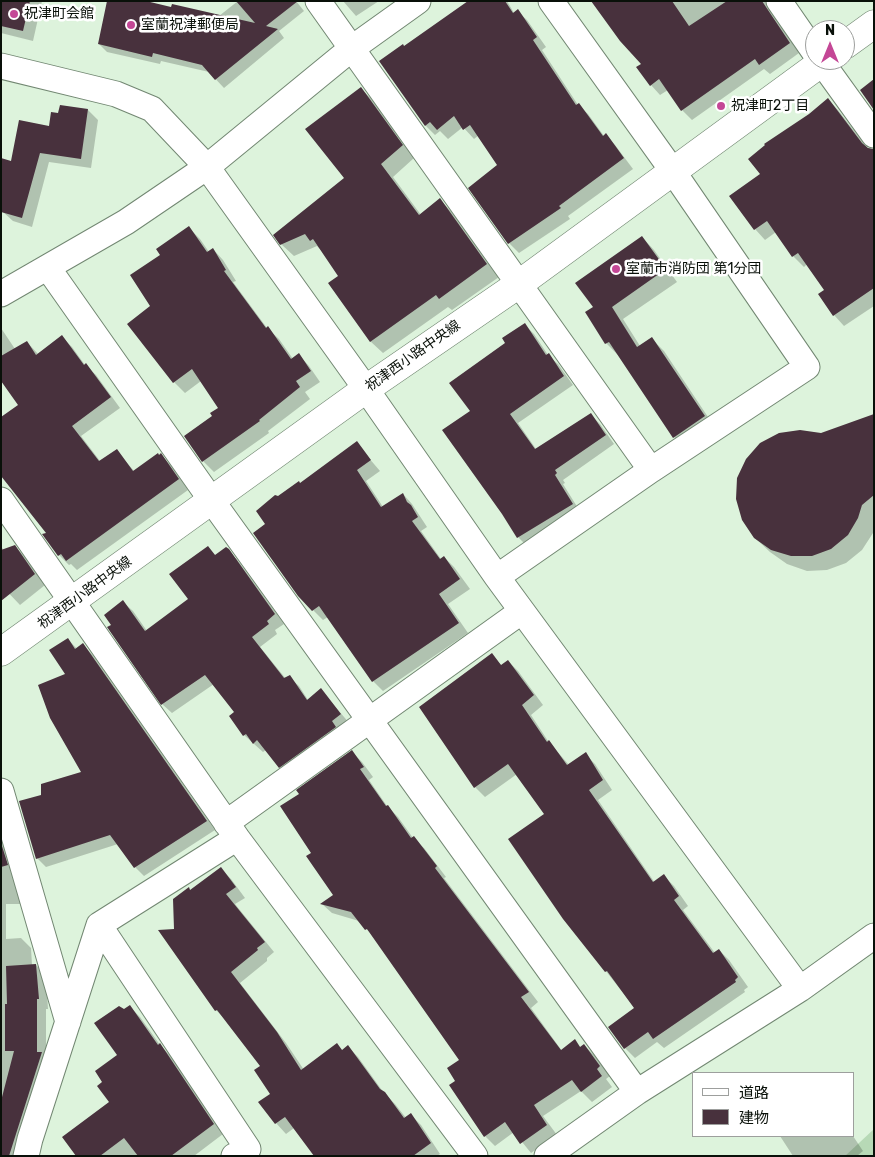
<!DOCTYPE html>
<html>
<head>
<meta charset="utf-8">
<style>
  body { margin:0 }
  #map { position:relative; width:875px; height:1157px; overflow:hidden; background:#ddf3dc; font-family:Rubik,"Noto Sans JP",sans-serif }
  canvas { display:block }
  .frame { position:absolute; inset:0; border:2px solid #091009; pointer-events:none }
  .legend { position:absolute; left:692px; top:1072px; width:162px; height:65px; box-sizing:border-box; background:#fff; border:1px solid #9d9f9d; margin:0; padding:6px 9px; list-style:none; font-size:15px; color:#091009 }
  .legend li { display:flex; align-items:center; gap:10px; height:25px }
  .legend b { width:25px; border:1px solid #9d9f9d }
  .north { position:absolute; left:805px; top:20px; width:50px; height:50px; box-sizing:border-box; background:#fff; border:1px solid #9d9f9d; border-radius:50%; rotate:0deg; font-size:14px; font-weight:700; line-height:20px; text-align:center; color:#091009 }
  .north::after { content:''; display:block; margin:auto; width:18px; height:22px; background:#c44796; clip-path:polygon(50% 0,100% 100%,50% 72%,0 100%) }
</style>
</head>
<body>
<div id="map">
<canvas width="875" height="1157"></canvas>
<div class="frame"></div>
<ul class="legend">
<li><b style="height:6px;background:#fff"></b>道路</li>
<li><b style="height:14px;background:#48313d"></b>建物</li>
</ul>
<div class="north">N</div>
</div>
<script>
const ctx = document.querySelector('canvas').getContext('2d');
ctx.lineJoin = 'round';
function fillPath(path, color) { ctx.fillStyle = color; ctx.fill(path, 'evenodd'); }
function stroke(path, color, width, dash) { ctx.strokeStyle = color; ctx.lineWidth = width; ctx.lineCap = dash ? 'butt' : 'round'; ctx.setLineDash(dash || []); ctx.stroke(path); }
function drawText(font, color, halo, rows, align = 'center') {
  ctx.font = font + ' Rubik,"Noto Sans JP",sans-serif'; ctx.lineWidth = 5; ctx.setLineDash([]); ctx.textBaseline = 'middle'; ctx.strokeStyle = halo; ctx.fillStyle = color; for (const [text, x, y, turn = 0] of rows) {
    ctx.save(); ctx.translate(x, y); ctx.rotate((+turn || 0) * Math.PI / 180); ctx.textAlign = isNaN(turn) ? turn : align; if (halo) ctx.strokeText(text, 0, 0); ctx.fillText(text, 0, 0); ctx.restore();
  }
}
const green = new Path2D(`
  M874,1129V1156H845Z`);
const shadow = new Path2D(`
  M1,1H42L33,41L1,33Z
  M238,1H296L304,11L279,31L284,38L224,88L209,72L161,61L160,64L107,52L99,44L219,16Z
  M343,1H379L356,16Z
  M471,1H507L514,13L517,11L527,20L546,47L542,50L578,105L588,114L604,136L606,135L615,145L633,169L568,216L570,219L519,253L509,243L470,188L499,165L479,135L474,139L463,127L448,139L440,131L435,135L426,126L381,61L405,48Z
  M597,1H779L774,13L776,20L799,53L770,74L764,69L692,120L682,110L668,90L660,95L651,85L643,64Z
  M361,89L374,101L414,158L393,177L421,215L440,200L452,212L499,277L452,310L448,307L383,353L370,341L340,276L324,253L317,246L294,256L281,244L345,178Z
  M828,100L838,110L868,149L874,150V306L844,326L834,315L826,291L807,264L804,267L793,256L776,232L765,240L755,229L762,175L810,115Z
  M61,106L88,110L98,120L91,168L49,162L32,227L13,221L3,212L59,115Z
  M189,228L200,239L209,252L213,249L223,260L236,281L233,282L267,328L279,339L293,359L299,355L309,366L320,382L305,392L310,399L268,431L269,433L214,472L203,461L214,416L219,408L201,381L185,393L174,382L129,324L152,306L162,256Z
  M642,237L654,250L677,282L623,319L640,346L651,338L664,351L716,429L687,449L674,437L619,356L606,343L594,307Z
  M525,325L534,334L548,355L558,364L573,385L518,423L536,449L591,415L600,424L614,444L563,480L565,483L563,484L581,513L527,546L518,537L472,412L507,343Z
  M1,328L15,349L27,342L38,354L62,337L72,347L85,365L96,375L120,408L81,436L100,461L116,450L134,471L161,455L171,465L188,490L77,570L71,564L69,565L59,555L48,533L20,405L1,379Z
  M874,415L873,533L862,550L846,563L827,570L807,571L787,564L770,552L754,537L821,435Z
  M356,443L380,471L366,481L383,507L403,494L412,504L427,527L421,531L441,559L444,557L454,567L470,589L448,604L468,633L383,691L373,681L328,617L323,620L313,610L254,533L267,525L278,497L300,484Z
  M15,546L25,557L45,585L20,605L1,585V547L4,550Z
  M208,548L216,556L236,558L284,624L275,630L277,634L260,647L286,679L289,677L299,686L308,700L321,690L350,724L289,776L266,750L263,752L244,735L236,712L214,684L172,713L162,704L113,625L123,602L133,611L147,631L189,599Z
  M68,639L77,649L83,645L92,654L215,830L144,876L135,867L118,844L46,867L37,858L42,796L83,773L67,675Z
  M492,655L502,666L508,661L518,671L543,705L531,715L548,741L569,765L585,754L595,764L612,790L598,800L655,883L664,876L674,886L688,906L683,910L715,953L719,950L729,960L748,987L744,990L745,992L664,1048L657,1042L635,1058L625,1048L635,1008L564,918L546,814L517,774L485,797L475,787Z
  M352,752L362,762L373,777L369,780L387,806L398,817L413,838L424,848L446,877L444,878L538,1002L531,1008L562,1051L575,1041L581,1048L584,1045L594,1055L610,1076L606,1079L612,1087L592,1102L581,1091L543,1116L557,1135L531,1153L514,1132L495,1146L485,1136L456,1081L461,1060L376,939L359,921L332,913L322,904L335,895L313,853L300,794Z
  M1,822L25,904H6V939L21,938L31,948L32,965H36L46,975L48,1009H46V1058L22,1156L1,1155Z
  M221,869L231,879L245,898L235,904L274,952L267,958V961L240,983L286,1043L304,1070L337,1045L343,1051L348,1047L358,1057L384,1093L395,1104L406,1118L411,1115L421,1125L440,1154L437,1156H395L294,1128L286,1134L276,1123L260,1102L272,1094L262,1066L226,1020L216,1010L160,931L175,930L191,891Z
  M130,1007L140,1017L160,1045L170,1055L223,1134L194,1156H77L110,1103L104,1082L118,1056L124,1011Z
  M780,1136H853L863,1151L857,1156H793Z`);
const building = new Path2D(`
  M1,1H30L23,31L1,26Z
  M107,1H146L171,7L172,4L255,23L236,1H298L266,26L278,29L215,80L202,65L153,53L152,57L98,44Z
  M468,1H505L513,13L518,9L537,37L533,40L576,105L579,103L603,136L606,133L624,158L559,206L561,208L508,244L468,188L497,165L470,125L463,130L454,116L437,130L430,122L425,126L379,61L403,44L404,46Z
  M591,1H672L689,26L727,1H762L790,43L759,65L755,59L681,111L659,79L650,86L636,67L641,64L620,41Z
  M874,79V110L860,90Z
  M361,87L403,145L381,164L419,215L440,198L487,264L439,299L436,295L370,342L328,283L338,276L313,239L310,241L305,234L280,245L273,235L344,178L305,129Z
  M828,98L862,143L868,148L874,149V288L833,316L818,294L824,290L798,253L792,257L767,221L754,230L729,196L760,174L748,159L765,145L764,144L809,114Z
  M60,105L88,109L81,159L40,153L22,218L1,212V158L11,161L19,120L49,126L51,112L58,113Z
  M189,226L207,252L213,248L226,270L224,271L266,328L268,326L291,359L299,353L311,371L296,381L300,387L259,420L260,421L202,462L184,436L212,416L210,413L218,408L192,369L173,383L127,324L150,306L130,275L160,255L156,249Z
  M642,236L666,269L612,307L637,347L652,337L705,416L673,438L609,342L605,344L585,312L593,307L575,283Z
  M525,323L546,355L549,353L564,376L510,414L535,449L591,413L606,435L555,470L557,473L555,475L573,504L517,538L502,514L442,430L470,411L449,383L505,343L502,338Z
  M62,335L84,365L86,363L111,397L72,426L99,461L117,449L133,471L158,453L159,455L161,453L179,479L66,561L61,554L58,556L42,534L46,533L1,476V417L18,405L1,381V356L27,341L36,355Z
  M874,414V495L862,505L858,518L848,535L831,549L812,556H791L771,550L754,538L742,520L736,499L737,478L746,459L760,443L779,433L800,430L821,433Z
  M357,441L371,460L357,470L381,507L403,493L407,502L411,505L418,517L412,521L440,559L444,556L460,579L439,594L459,623L372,682L319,606L312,611L298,596L253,533L265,524L256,511L275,495L278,496L299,481L300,483Z
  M15,545L35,574L1,601V550Z
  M208,546L215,555L226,547L229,549L275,614L267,621L269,624L252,637L284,678L290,675L307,700L321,688L341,714L332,721L336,727L279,768L257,740L253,744L246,734L243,736L229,716L234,712L205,675L161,705L107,627L111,625L104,615L123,600L145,631L188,599L169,574Z
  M68,638L75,649L83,643L207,821L134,868L110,835L36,859L19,801L41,795V784L81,772L50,718L38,685L65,674L49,650Z
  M492,653L501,665L508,660L534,695L522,705L547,742L549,740L567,765L586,752L603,780L589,790L653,882L664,874L679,896L674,900L713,953L719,949L738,977L735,980L736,982L653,1039L648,1032L624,1049L608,1027L634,1008L607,971L605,972L563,919L508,839L544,814L508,764L474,788L419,707Z
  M352,750L364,767L360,769L386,806L388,805L411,838L414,836L437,866L435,868L529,992L521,997L561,1050L575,1039L580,1047L584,1044L600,1066L597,1069L602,1076L581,1092L572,1080L534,1105L547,1125L520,1144L505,1122L484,1137L449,1085L455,1081L447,1068L459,1060L367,929L365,930L351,912L320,904L333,895L306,856L311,853L280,806L299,794L296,790Z
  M1,843L8,865L1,867Z
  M221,867L236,887L226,894L265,942L257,948L258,950L231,972L277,1032L301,1070L337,1043L342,1050L348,1045L380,1089L385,1092L404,1118L411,1113L431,1143L413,1156H314L285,1117L275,1124L258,1102L270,1094L254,1070L260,1066L217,1010L215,1011L158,930L174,929L173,899L189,887L190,890Z
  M36,964L39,999H37V1052H42L9,1156H1V1101L14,1051H5V1004H7L6,966Z
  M130,1005L158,1045L160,1043L214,1124L171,1156H138L124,1138L100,1156H76L62,1137L109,1102L97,1086L102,1082L95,1071L117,1055L94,1023L119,1006L124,1009Z`);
const minor = new Path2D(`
  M318,1L651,470
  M779,1L815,53
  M820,60L874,135
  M1,66L116,94L152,109L207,167L366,389L497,577L800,989
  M48,268L212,501L637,1092
  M1,294L126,222L207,167L351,49L418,1
  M1,500L237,838L475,1156
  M497,577L651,470L807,367L672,170L551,1
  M1,791L68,1022
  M226,823L522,611
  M99,925L248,1149L234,1156
  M26,1156L30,1139L99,925L237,838
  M547,1156L637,1092L800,989L874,936`);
const secondary = new Path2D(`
  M845,45L874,24
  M1,652L366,389L519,284L825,60`);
const markers = [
  [14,14,5,"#c44796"],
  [131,25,5,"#c44796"],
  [721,106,5,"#c44796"],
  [616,269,5,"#c44796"]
];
const poiNames = [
  ["祝津町会館",24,14],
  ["室蘭祝津郵便局",141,25],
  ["祝津町2丁目",731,106],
  ["室蘭市消防団 第1分団",626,269]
];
const streetNames = [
  ["祝津西小路中央線",413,356,-35],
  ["祝津西小路中央線",85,593,-36]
];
fillPath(green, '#b7d9b6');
fillPath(shadow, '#0003');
fillPath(building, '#48313d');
stroke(minor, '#728772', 27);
stroke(secondary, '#728772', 29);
stroke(minor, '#fff', 25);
stroke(secondary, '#fff', 28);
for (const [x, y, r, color] of markers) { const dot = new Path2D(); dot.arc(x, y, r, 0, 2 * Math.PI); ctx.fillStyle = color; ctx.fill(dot); stroke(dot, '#fff', 2); }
drawText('14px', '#091009', '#fff', poiNames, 'left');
drawText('14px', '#091009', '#fff', streetNames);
</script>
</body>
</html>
